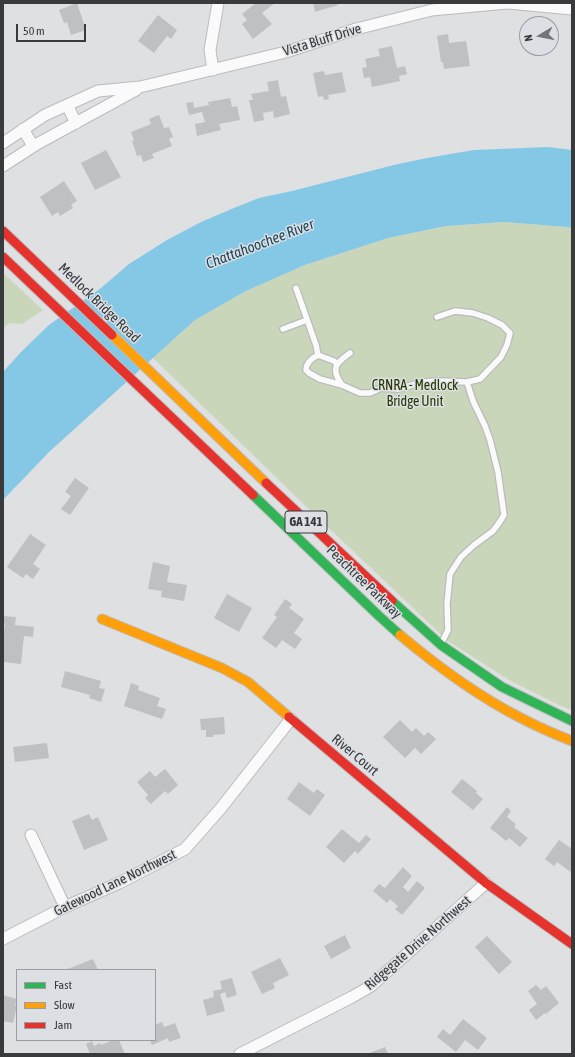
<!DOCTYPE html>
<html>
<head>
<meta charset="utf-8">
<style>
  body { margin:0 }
  #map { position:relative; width:575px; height:1057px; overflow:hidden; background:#dee0e2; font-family:"Asap Condensed",sans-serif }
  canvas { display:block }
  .frame { position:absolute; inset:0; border:4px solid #383a3c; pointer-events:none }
  .legend { position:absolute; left:16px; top:969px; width:140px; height:72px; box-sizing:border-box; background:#dcdfe4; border:1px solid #9a9da1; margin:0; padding:5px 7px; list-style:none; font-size:12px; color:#383a3c }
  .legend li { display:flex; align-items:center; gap:8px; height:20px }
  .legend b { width:20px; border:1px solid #9a9da1 }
  .north { position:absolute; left:519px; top:16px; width:40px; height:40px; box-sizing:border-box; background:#dcdfe4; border:1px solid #9a9da1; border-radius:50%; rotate:260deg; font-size:11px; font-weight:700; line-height:16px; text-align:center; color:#383a3c }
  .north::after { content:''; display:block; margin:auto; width:14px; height:18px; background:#727476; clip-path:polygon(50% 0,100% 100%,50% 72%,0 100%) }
  .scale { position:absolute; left:16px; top:24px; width:70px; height:18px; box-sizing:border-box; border:2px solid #383a3c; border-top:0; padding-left:5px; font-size:12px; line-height:14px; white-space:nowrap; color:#383a3c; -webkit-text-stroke:3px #dcdfe4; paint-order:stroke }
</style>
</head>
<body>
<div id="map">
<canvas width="575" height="1057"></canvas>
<div class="frame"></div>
<ul class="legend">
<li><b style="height:5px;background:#30b455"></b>Fast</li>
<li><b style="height:5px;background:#ff9f0a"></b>Slow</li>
<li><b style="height:5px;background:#e5322d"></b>Jam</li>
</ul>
<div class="north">N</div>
<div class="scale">50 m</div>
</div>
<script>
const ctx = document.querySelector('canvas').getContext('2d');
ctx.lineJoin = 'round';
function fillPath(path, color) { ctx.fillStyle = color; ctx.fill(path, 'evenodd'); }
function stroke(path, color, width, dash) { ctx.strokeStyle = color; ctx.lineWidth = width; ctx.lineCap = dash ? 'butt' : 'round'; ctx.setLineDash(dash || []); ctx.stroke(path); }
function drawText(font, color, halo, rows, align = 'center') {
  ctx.font = font + ' "Asap Condensed",sans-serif'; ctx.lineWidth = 3; ctx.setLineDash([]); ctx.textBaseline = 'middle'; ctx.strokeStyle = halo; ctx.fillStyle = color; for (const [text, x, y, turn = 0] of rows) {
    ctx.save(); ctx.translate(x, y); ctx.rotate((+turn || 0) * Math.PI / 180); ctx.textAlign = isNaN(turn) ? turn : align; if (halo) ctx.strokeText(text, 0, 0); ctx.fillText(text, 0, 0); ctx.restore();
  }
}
const green = new Path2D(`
  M504,222L568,227L572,228V710L561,706L509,680L448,641L315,515L153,358L195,320L246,291L305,265L388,238L446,226Z
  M3,273L43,310L22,324L10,323L3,328Z`);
const water = new Path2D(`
  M548,147L572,150V228L568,227L504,222L446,226L388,238L305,265L246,291L195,320L49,452L3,500V372L21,352L49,325L101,288L129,264L167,240L201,222L234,208L259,198L292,191L394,165L427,158L474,150Z`);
const building = new Path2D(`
  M77,3L86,30L71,35L67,22L64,23L59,10Z
  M256,3H275L262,13L272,24L253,39L242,24L247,20L242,14Z
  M313,3H337L338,5L315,12Z
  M158,15L177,30L171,39L167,36L154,53L138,41Z
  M448,34L449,43L466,41L470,66L444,69L443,62H441L437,36Z
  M392,46L397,68L405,66L407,74L399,76L400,81L372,87L370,77L364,78L362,68L367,67L365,59L380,56L378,49Z
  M324,71L325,75L342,72L346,92L328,95L329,99L324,100L323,96L318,97L313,73Z
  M278,80L281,97L286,96L290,114L274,118L273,111L263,113L264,120L254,122L249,100H253L251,94L269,91L267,82Z
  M230,98L232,107L237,106L240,120L219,124L221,130L197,136L195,124L205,122L202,112L189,115L186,103L193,102L194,108L209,105L208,102Z
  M159,115L164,128L169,127L173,137L169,139L172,146L152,154L154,158L143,162L141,155L137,156L132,141L134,140L131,132L151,124L149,119Z
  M106,150L121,177L95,190L81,163Z
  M64,181L77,201L71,205L73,208L60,216L58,212L52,216L40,197Z
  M75,478L89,488L70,515L61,509L71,496L65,492Z
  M30,534L46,545L33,564L40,569L33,579L26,574L23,578L7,567Z
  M153,562L170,566L167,582L187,585L184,601L161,597L162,591L148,589Z
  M227,594L252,608L239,632L214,618Z
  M285,599L292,604L289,608L304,619L294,633L302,639L295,649L282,640L276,648L262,638L277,617L274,615Z
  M3,616L16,617L15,625L34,627L33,637L24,636L21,664L3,662V636L5,624L3,623Z
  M65,671L101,681L99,688L105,689L101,702L89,698L90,695L61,687Z
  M131,683L139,686L138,690L160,698L157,706L166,709L162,719L124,706Z
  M224,717L225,734L213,735V737H206V730H201L200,719Z
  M400,720L412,732L416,728L424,736L428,732L436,739L421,754L415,748L405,758L383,737Z
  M47,743L49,758L15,762L13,747Z
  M165,769L178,785L168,794L165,791L151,804L145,798L148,795L137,782L150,771L155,777Z
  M462,779L477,791L476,793L483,799L473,810L451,792Z
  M299,782L314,793L317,789L325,795L310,816L287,799Z
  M507,807L511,811L507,817L516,824L514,827L528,838L520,847L509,838L506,841L490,828Z
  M89,814L92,820L98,817L108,840L84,850L72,821Z
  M342,829L359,843L366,835L371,839L358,854L355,851L344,863L326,847Z
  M559,840L572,849V873L557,862L554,866L545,859Z
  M403,867L412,876L403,887L408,892L417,881L425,888L402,915L395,909L398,906L390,899L387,903L373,891L379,884L385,888Z
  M345,935L351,948L331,959L324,946Z
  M487,936L512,962L499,974L475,947Z
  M280,958L289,975L273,983L275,988L262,994L251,972Z
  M93,959L98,970H65Z
  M232,978L237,995L227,998L225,992L220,994L225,1011L207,1016L203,1000L214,997L213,991L222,989L220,981Z
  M536,985L541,990L546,986L559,1003L546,1014L545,1013L536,1020L529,1010L537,1004L528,991Z
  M3,995L17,999L15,1006H17L13,1023L3,1021Z
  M463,1019L487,1038L478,1050L465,1040L456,1052L437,1037L443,1029L450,1035Z
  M162,1022L164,1027L175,1023L181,1038L169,1042L168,1038L152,1045L150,1040H155V1025Z
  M113,1040H119L125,1054H90L86,1044L92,1041L94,1046L100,1043L101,1045Z
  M385,1047L388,1054H367Z`);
const lane = new Path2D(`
  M296,288L316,345L318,355
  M283,329L307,320
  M337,364L334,361L318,355C312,358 306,363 306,370L309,373L320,379L342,385L360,393H370L381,388L398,389L423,382L437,381L467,382L480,379L501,357L507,345L510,333L502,325L488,318L473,313L455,311L437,317
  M342,385C330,368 336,363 350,353
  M442,642L448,630L447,604L450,574L461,557L474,545L493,531L499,523L504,515L498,472L490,440L485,426L473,401L467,382`);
const street = new Path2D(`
  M508,3L572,9
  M213,70L210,50L218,3
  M67,105L76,123
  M23,129L33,146
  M3,143L45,115L98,91L140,87L286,52L356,29L432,10L507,3
  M3,166L37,144L136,90
  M31,835L65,907
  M3,939L65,907L119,883L185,849L221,808L291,719
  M240,1054L352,997L371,986L486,883`);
const fast = new Path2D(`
  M253,495L379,616L400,635
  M392,601L441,645L502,687L572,721`);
const slow = new Path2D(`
  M112,335L266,483
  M102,619L222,668L248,682L289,717
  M400,635C437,666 476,695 519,717C536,726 554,734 572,741`);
const jam = new Path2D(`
  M3,231L112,335
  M3,257L253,495
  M266,483L392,601
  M289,717L486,883L572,944`);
const shields = [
  [306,522,42]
];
const shieldNames = [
  ["GA 141",306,522]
];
const streetNames = [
  ["Vista Bluff Drive",322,40,-17],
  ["Medlock Bridge Road",99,303,44],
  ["Peachtree Parkway",364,582,44],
  ["River Court",355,755,40],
  ["Gatewood Lane Northwest",115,883,-26],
  ["Ridgegate Drive Northwest",418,943,-41]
];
const parkNames = [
  ["CRNRA - Medlock",415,386],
  ["Bridge Unit",415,402]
];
const waterNames = [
  ["Chattahoochee River",260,244,-21]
];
fillPath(green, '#c9d6b9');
fillPath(water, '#84c8e6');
fillPath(building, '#bfc0c1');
stroke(lane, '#babbbd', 8);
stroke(street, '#babbbd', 13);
stroke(fast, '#babbbd', 11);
stroke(slow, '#babbbd', 11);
stroke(jam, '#babbbd', 11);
stroke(lane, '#fafafb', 5.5);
stroke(street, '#fafafb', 11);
stroke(fast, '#30b455', 9);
stroke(slow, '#ff9f0a', 9);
stroke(jam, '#e5322d', 9);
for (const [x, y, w] of shields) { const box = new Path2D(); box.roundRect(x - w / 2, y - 11, w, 22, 3); ctx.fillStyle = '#dcdfe4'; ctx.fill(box); stroke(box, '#383a3c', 1); }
drawText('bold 13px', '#383a3c', null, shieldNames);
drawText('14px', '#383a3c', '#dcdfe4', streetNames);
drawText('14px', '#273800', '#dcdfe4', parkNames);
drawText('italic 15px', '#1d4658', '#dcdfe4', waterNames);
</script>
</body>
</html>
